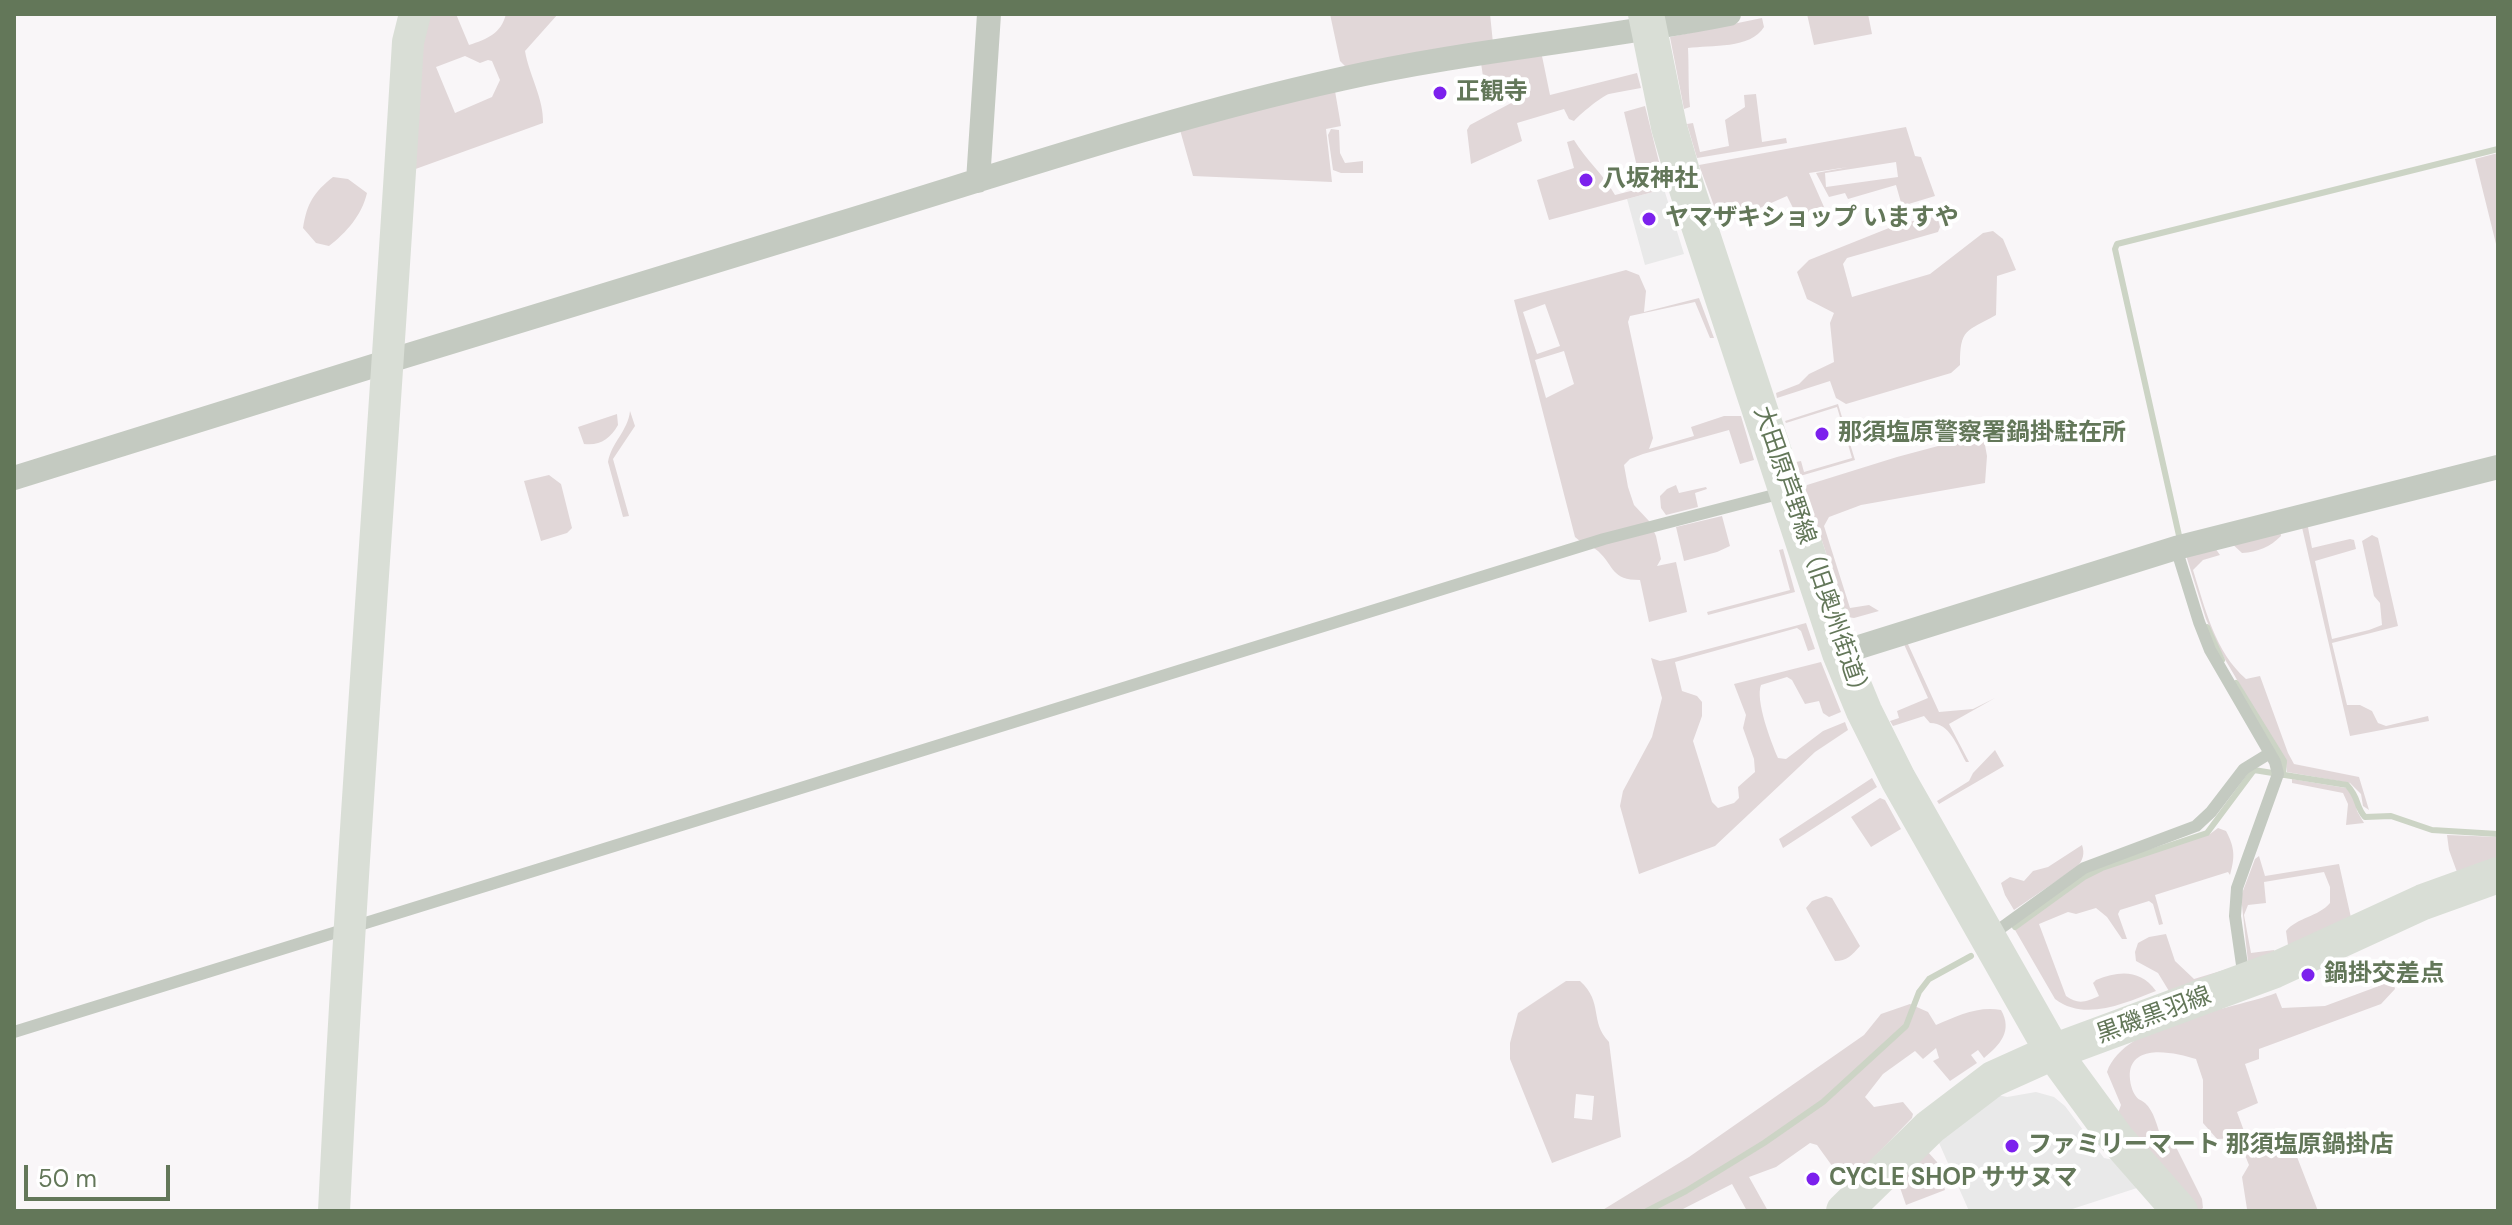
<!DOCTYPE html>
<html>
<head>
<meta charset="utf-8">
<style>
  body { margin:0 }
  #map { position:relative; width:2512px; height:1225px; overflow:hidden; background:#f9f6f8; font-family:"DM Sans",sans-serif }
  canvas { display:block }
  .frame { position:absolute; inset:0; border:16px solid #637759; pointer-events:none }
  .scale { position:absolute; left:24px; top:1165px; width:146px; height:36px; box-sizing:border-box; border:4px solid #637759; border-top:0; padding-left:10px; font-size:24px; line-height:28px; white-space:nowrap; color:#637759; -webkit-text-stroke:6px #fff; paint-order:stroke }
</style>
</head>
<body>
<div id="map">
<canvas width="2512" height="1225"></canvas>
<div class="frame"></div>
<div class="scale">50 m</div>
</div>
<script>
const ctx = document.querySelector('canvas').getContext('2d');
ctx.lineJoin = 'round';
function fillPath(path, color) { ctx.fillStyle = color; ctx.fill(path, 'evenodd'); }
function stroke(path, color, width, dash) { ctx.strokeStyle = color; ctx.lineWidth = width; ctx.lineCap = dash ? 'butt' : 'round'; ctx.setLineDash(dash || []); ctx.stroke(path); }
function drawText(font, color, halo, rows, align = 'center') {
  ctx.font = font + ' "DM Sans","Noto Sans JP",sans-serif'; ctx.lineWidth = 8; ctx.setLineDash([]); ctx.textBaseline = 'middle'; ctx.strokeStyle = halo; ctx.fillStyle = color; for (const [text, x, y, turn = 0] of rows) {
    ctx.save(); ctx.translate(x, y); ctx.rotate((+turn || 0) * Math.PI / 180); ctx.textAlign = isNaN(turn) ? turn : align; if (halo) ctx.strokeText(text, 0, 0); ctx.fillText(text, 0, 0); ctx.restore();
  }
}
const built = new Path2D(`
  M1664,189L1684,254L1645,265L1627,199Z
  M2036,1092L2054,1097L2065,1106L2104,1158L2114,1160L2137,1188L2066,1211H1969L1936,1136L1993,1094L2007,1097Z`);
const green = new Path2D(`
  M422,14H456L469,45C487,39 501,34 506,14H558L525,51C529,75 544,99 543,123L410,171ZM465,56L480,63L488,60L492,61L500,80L492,97L455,113L436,67Z
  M1330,14H1490L1493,43L1346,67L1340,61Z
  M1807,14H1868L1872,34L1814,45Z
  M1762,18L1764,27C1751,49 1711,45 1688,48C1689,68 1688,87 1690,107L1684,109L1670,37Z
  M1542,56L1550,95L1637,73L1641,88C1630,90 1619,92 1609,94C1602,96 1579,115 1574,121L1569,119L1564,109L1517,123L1522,141L1471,164L1467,130L1470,125L1513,102C1510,88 1497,87 1484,83L1481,63Z
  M1335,91L1341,126L1326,129L1332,182L1193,176L1180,130Z
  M1756,94L1762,142L1786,138L1787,143L1697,158L1687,124L1693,123L1700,152L1729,146L1725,120L1745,107L1744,95Z
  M1645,106L1661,170L1639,175L1624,112Z
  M1906,127L1915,156L1921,157L1935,196L1902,206L1896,185L1848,199L1845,193L1829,197L1816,173L1848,167L1809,173L1824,207L1797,216L1787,196L1721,225L1699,165ZM1896,162L1898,177L1826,187L1825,173Z
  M1331,129L1339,130L1340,153L1345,163L1363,161V173H1341L1333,170L1328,135Z
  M1574,140C1586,160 1604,175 1615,195L1662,183L1664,189L1549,220L1537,180L1574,168L1567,142Z
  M2498,153V252L2475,159Z
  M333,177L348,179L367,193C362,215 346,233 329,246L316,243L303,228C307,203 314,192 333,177Z
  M1929,217L1938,219L1940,227L1938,232L1847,258L1843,264L1852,297L1930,274L1983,233L1993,231L2003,239L2016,270L1997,276L1996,315C1966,332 1960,328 1960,365L1951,373L1846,404L1836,398L1830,381L1777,398L1776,393L1799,384L1809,374L1834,362L1830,323L1834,313L1807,299L1797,272L1809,260L1894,226Z
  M1626,270L1639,275L1646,291L1644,312L1699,298L1714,338H1710L1695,302L1630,316L1628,322L1653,438L1649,449L1694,436L1691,427L1724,416H1741L1754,460L1740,464L1729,430L1643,454L1630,459L1624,465L1628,487L1634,505L1649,521L1656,536L1661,559L1657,566L1676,562L1687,612L1649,622L1640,580C1611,580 1615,567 1598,551C1591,545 1582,544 1575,537L1514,300ZM1545,304L1560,346L1537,354L1523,312ZM1564,351L1574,384L1546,398L1535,360Z
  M1838,404L1855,460L1800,476L1796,462L1801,461L1804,472L1852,458L1837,407L1786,423L1785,421Z
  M630,411L635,426L613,459L629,516L623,517L608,462C611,443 628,431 630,411Z
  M617,414L618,425C610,439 600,446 584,444L578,427Z
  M1983,434L1987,456L1985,483L1861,505L1829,517L1824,526L1850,608L1869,605L1879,611L1854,618L1847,617L1805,489L1807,485L1897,457Z
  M549,475L561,484L572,528L567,533L541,541L524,481Z
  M1676,485L1679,493L1706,487L1707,489L1695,493L1698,507L1666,515L1661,508L1660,496L1667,489Z
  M1722,516L1730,546L1717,552L1684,561L1676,527Z
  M2307,522L2312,548L2350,539L2354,540L2356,549L2315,561L2332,639L2369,630L2382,625L2380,603L2374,596L2362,541L2372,535L2378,538L2398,626L2332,643L2347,705H2360L2372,711L2378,723L2386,726L2428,716L2429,721L2350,736L2301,523Z
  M2280,528L2281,536C2270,547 2258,552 2242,553L2229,541Z
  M2213,545L2220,555L2203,560L2193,570C2205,608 2215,652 2246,679L2260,676L2288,753L2294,764L2359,777L2369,810L2363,806L2361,794L2350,783L2287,772L2286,763L2223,656L2206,619L2185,552Z
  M1783,549L1795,592L1708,615L1707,612L1790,590L1779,550Z
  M1806,623L1815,649L1808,651L1801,631L1797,628L1675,662L1682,691L1697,696L1702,702V716L1693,741L1712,802L1718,808L1734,803L1739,798L1738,787L1755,772L1754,759L1743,728L1746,715L1734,684L1821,662L1841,712L1829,717L1823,713L1819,701L1805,704L1792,680L1787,677L1761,685C1755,700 1771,742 1778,758L1786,759L1823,731L1845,722L1848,730L1815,752L1715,846L1639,874L1620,806L1623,791L1652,737L1662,698L1651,658L1660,661L1674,658Z
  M1903,642H1907L1939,712L1973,709L1995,698L1949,724L1969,762H1966C1957,746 1950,723 1930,723L1924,716L1893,726L1890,721L1899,718L1897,711L1928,698Z
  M1995,750L2004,766L1939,804L1937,801L1969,781L1973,773Z
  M1872,778L1877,787L1783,848L1779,839Z
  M2292,779L2346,788L2355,797L2357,811L2364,823L2346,825L2348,804L2343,793L2292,783Z
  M1880,798L1885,800L1901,829L1871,847L1851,817Z
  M2218,828L2226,831C2235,848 2235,857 2230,875L2228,872L2155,895L2163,924L2159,925L2153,904L2149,901L2120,910L2118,914L2127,939H2122L2107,917L2096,908L2076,914L2068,912L2039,924L2066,996C2078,1005 2086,1002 2099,996L2093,983L2096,980C2119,971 2140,969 2156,991C2125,1003 2085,1022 2055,999L2015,930L2084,879L2101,870L2210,834Z
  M2447,835L2498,837V858L2457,872L2449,850Z
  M2082,845C2085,854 2083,860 2077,867L2014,910L2005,895L2001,883L2010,877L2024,881L2033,871L2048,867Z
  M2259,856L2265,876L2339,864L2352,922L2289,952L2286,931C2298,917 2318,917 2330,903V887L2324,872L2264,882L2266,903L2248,905L2244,915L2251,953L2274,950L2277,957L2248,962L2241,896L2255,859Z
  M1826,896L1832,898L1860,946C1852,955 1847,961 1835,961L1806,908L1812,901Z
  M2166,934L2175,961L2194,979L2237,966L2172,996L2158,973L2136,961L2135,952L2138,943L2149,937Z
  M2391,973L2395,989L2381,1004L2259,1049V1059L2245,1064L2258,1103L2237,1112L2254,1158L2292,1144L2318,1211H2244L2247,1209L2242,1177L2249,1165L2238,1138L2217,1139L2203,1123V1080L2196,1059C2176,1053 2135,1043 2130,1071C2129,1078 2131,1089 2135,1095C2138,1100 2140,1099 2145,1103C2154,1111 2157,1126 2161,1137L2174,1143L2202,1199L2203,1208L2199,1211H2186L2117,1116L2121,1105L2107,1072C2125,1021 2230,1011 2276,993L2282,1008L2325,1006L2387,983Z
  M1566,981H1580C1604,1003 1589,1021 1609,1042L1621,1137L1552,1163L1510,1059V1043L1518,1013ZM1576,1094L1594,1096L1592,1120L1574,1118Z
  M1910,1004L1928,1012L1936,1025C1958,1016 1977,1006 2001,1010C2013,1031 2000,1045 1984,1058L1978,1050L1971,1055L1977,1063L1950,1081L1933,1061L1939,1058L1936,1048L1923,1059L1915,1051L1883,1074L1865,1097L1874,1107L1903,1102L1913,1114L1912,1118L1849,1183L1843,1181L1817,1145L1810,1143L1776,1167L1749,1177L1768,1211H1747L1732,1184L1679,1211H1601L1689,1157L1864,1035L1881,1014Z
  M1927,1151L1937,1162L1945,1190L1906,1205L1896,1176Z`);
const stream = new Path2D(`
  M2180,540L2115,249L2117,244L2498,149
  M2207,627L2222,660
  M2236,683L2284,761L2283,775
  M2015,927L2084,877L2102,868L2207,833L2254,770L2347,785C2360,799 2355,806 2365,817L2391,816L2432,830L2498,834
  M1647,1211L1686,1191L1764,1143L1823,1102L1906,1026L1919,992L1929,979L1971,956`);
const lane = new Path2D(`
  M2176,548L2199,622L2210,650L2275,762L2278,774L2237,888L2235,916L2244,979
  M1990,936L2084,868L2196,826L2211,812L2244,769L2270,753
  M14,1032L1604,539L1782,493`);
const street = new Path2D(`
  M978,181L989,14
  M14,478C287,392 560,308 834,225C1002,174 1169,117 1341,79C1468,50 1600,40 1729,14
  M1840,653L2176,548L2498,467`);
const secondary = new Path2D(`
  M334,1211C353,821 385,432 408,42L415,14`);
const primary = new Path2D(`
  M1646,14L1669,127L1687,189L1840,653L1864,711L1898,779L2053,1052L2116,1138L2180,1211
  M1844,1211L1930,1127L1993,1079L2053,1052L2275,970L2423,902L2498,875`);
const markers = [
  [1440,93,8,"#7c21ed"],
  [1586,180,8,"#7c21ed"],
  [1649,219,8,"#7c21ed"],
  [1822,434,8,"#7c21ed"],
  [2308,975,8,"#7c21ed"],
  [2012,1146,8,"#7c21ed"],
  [1813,1179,8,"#7c21ed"]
];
const poiNames = [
  ["正観寺",1456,93],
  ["八坂神社",1602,180],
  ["ヤマザキショップ いますや",1665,219],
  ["那須塩原警察署鍋掛駐在所",1838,434],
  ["鍋掛交差点",2324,975],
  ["ファミリーマート 那須塩原鍋掛店",2028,1146],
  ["CYCLE SHOP ササヌマ",1829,1179]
];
const streetNames = [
  ["大田原芦野線（旧奥州街道）",1811,555,71],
  ["黒磯黒羽線",2154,1016,-20]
];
fillPath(built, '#e9e9e9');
fillPath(green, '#e1d7d8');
stroke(stream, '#ccd4c5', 6);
stroke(lane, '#c4cac1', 12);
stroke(street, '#c4cac1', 24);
stroke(secondary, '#d9ded6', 32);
stroke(primary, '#d9ded6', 36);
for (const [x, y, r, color] of markers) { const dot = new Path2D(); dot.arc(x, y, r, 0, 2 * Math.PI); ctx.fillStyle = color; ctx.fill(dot); stroke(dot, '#fff', 3); }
drawText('bold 24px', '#637759', '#fff', poiNames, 'left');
drawText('24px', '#637759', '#fff', streetNames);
</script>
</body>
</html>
